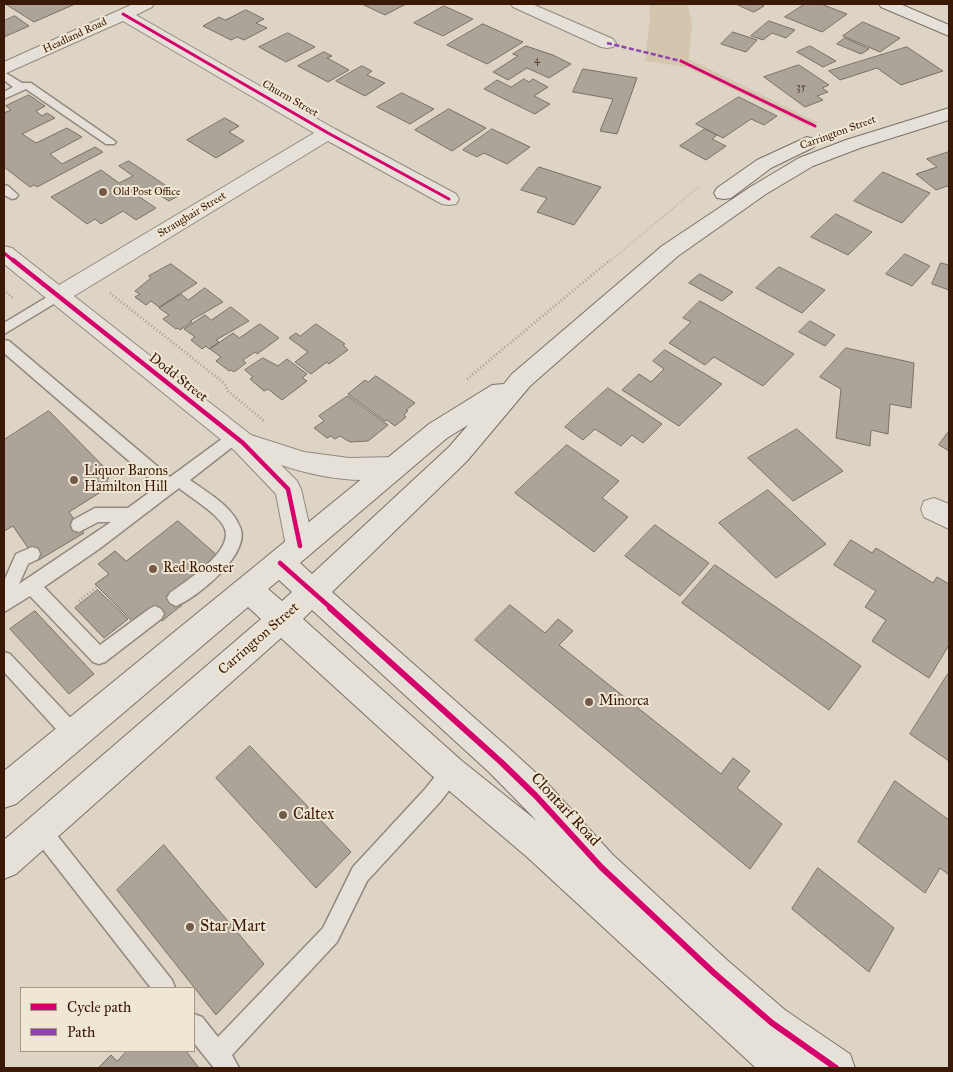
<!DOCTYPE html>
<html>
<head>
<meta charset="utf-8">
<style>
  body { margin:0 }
  #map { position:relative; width:953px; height:1072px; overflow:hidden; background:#ddd4c5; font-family:"IM FELL Great Primer",serif }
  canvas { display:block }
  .frame { position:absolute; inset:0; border:5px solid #3a1906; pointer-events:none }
  .legend { position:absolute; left:20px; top:987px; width:175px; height:65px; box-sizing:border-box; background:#efe6d3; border:1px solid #a79481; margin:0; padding:6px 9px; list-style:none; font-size:15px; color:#3a1906 }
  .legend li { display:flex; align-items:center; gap:10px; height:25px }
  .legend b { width:25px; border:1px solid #a79481 }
</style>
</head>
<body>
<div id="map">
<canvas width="953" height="1072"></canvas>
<div class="frame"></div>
<ul class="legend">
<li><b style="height:6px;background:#d6006c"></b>Cycle path</li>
<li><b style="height:6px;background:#8e44ad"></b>Path</li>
</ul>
</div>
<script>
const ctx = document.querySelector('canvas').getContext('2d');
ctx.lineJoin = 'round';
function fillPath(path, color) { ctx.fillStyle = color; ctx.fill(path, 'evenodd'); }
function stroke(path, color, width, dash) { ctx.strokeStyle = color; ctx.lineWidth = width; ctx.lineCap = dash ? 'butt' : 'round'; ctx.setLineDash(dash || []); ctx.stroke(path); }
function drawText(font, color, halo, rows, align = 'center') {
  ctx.font = font + ' "IM FELL Great Primer",serif'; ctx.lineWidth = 4; ctx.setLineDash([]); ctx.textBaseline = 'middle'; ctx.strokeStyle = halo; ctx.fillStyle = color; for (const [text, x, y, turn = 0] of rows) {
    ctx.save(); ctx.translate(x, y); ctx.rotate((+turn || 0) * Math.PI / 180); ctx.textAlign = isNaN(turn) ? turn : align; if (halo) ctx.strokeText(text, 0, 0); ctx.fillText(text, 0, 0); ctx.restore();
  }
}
const green = new Path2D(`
  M649,4H688L692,24L689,59L818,123L808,126L687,67L645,61L650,19Z`);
const building = new Path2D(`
  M9,4H75L34,22L7,5Z
  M366,4H406L385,15L364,5Z
  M736,4H760L764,6L754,12Z
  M805,4H821L847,14L822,32L785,17Z
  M444,6L473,19L443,36L414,23Z
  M246,10L264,19L256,23L267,28L244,40L237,37L231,40L203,26L219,17L225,20Z
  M15,16L29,26L4,37V21Z
  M769,21L795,30L786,38L772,33L763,40L751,36Z
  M863,22L900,38L880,52L843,36Z
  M483,24L523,42L487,64L447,45Z
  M733,32L757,40L746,52L721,44Z
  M288,33L315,47L286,62L259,47Z
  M845,38L869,49L861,54L837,44Z
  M526,46L553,55L571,64L549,78L527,68L508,80L493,72L518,56L513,54Z
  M810,46L836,61L823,67L797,52Z
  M907,47L943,71L901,85L877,68L840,80L829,71Z
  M324,52L332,56L327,58L349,70L328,82L298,66Z
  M799,65L829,85L822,88L828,92L817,96L823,100L805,107L764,77Z
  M362,66L372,71L367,75L385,83L365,96L336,81Z
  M583,69L637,78L617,134L600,131L613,99L573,92Z
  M524,79L529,82L533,79L548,87L534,96L550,104L535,114L484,89L497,80L511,87Z
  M402,93L434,109L410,124L377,107Z
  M29,95L45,106L36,111L42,116L47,113L55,118L22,134L36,143L67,128L82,137L50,154L62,164L95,147L103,152L37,187L34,185L30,187L4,167V113L11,110L6,106Z
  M739,97L777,116L764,125L751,119L723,138L696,124Z
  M449,109L486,128L452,151L415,130Z
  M225,118L239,126L229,132L244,141L216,158L187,140Z
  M492,129L530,147L507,164L484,153L477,157L463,150Z
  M705,129L717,135L712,139L726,146L706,160L680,146Z
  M949,152V188L947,186L936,190L916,174L937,167L927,159Z
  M129,161L180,195L169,201L150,189L138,196L156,208L136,220L123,211L101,224L95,219L87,224L51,197L101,170L119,183L133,176L119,166Z
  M539,167L601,187L574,225L537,212L547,198L521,190Z
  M883,172L930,193L902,223L854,201Z
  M836,214L872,232L848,255L811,237Z
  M905,254L930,266L912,286L886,274Z
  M941,263L949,265V290L932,284Z
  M171,264L197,283L159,307L151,301L146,305L135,297L140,294L135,291L151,278L149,276Z
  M779,267L825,290L802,313L756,288Z
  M700,274L733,292L722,301L689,283Z
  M205,288L223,302L190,321L192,322L180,330L178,328L176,329L163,319L169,315L159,308L181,294L188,300Z
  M700,301L794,354L763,386L714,357L705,365L669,343L691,322L683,318Z
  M231,307L249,321L216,340L219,342L209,349L206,346L202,349L191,340L195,337L184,329L205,315L211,320Z
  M810,321L835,335L825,346L799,332Z
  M260,324L279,338L257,354L255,352L243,360L246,363L234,372L231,370L229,371L216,361L221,357L210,349L233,333L239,338Z
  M316,324L345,344L343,345L348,350L329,364L327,362L311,374L295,362L308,352L289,338L296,333L300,336Z
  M846,348L914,363L911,408L890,404L888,434L871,430L870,446L836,438L841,389L820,377Z
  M665,350L722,384L679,426L622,390L639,374L651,382L664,369L653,361Z
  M263,358L278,366L287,359L307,374L302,378L307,381L282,400L268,389L264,391L250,379L253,377L245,370Z
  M376,376L415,403L406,410L408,411L404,415L406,417L395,426L387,420L385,421L348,394L365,380L368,382Z
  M608,388L662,424L643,443L632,435L621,446L595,429L583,440L565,427Z
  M348,396L388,425L368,441L350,442L340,436L335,439L331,436L327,438L314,428L324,421L319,416Z
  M49,411L110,473L104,490L69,512L84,533L37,561L13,526L4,531V440Z
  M797,429L843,471L793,501L748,458Z
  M949,431V451L939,445Z
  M567,445L619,481L602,498L628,517L594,552L515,493Z
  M768,490L826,544L776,578L719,523Z
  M178,521L218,556L172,594L182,605L162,621L152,611L135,624L95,584L109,574L98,564L115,551L126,561Z
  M655,525L709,563L680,596L625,556Z
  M851,540L872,553L876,548L933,583L937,577L949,584V645L929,678L872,641L886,620L865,607L876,591L834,565Z
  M715,565L861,666L829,710L682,603Z
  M98,590L128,619L104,638L75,608Z
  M510,605L545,633L558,619L573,631L559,645L721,774L733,758L750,771L737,788L782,824L750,869L475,640Z
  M35,611L94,674L69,694L10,629Z
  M948,674H949V761L910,734Z
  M250,746L351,852L316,888L216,778Z
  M895,781L949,820V875L940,868L925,893L858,842Z
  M164,845L264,964L216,1015L117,890Z
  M818,868L894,928L869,972L792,909Z
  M127,1051H186L199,1068H98L111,1055L117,1061Z`);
const pathFar1 = new Path2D(`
  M609,262L701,185`);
const path = new Path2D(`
  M4,290L13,298
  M110,293L224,383L228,391L264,421
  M467,379L610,260
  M112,492L117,481H126
  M79,601L98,586`);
const lane = new Path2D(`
  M4,72L22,83H31L116,142L114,144H106L26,89L4,99V92L13,87L4,80Z
  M4,185L8,186L18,195L16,198L12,199L4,195Z
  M57,291L62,293L64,296L62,299L4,334V323Z
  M4,340L9,341L170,477L230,433L235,431L240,433L243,437L240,441L190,480C208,493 231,505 240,527C252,553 197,598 176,606L170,603L167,598L170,593C186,581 233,552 225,529C219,514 191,498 179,488L99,549L44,587L100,645L149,609L155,606L161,609L164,614L161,619L105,662L99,664L93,662L30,596L4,612V581L16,554L32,547L38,549L40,554L38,559L28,564L19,584L111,522H98L79,532L73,530L71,525L73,520L95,508H128L158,486L4,353Z
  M4,652L10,654L80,728L82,734L80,740L73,743L66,740L4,672Z
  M451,762L458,765L461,772L458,779L440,802L367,881L337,942L232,1055L239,1068H214L194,1043V1014L202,1017L218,1037L323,928L353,867L426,788L444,765Z
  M41,821L48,824L172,980L175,988H151L34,838L31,831L34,824Z`);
const street = new Path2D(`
  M133,4H154L152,7L136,15L335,129L456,194L459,199L456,204L449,205L442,204L328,141L74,296L251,435L304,452L349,458L395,457L404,460L408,467L404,474C367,487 317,477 281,465L297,481L301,489L314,546L310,554L300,558L290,554L286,546L276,494L234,450L4,264V246L12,248L59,285L314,133L123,21L4,74V62Z
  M511,4H532L613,39L616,43L613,47L607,48L601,47L513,7Z
  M934,498L949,504V529L924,517L921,509L924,501Z`);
const secondary = new Path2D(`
  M879,4H900L949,25V36L881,7Z
  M949,108V120L860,148L813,166L766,194L678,256L530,386L467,461L332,592L512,751L548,784L613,855L727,960L785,1010L850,1054L855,1068H756L527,857L440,783L281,638L16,874L4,879V840L261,619L248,607L16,804L4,808V771L429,424L492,385L504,384L512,374L662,246L752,186L799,158L846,140ZM468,425L449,447L312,574L300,563L447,438ZM279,580L292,592L282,601L268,589ZM312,610L490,773L537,821L462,761L303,619Z
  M807,137L814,139L817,143L814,147L771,168L731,198L724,199L717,198L714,193L717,188L757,160Z`);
const quiet = new Path2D(`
  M607,43L681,61`);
const cyclewayFar2 = new Path2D(`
  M123,14L328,133L449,199
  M681,61L815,126
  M4,253L15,262`);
const cyclewayFar1 = new Path2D(`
  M13,260L243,443L288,489L300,546
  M280,563L332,609`);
const cycleway = new Path2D(`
  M330,608L501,762L536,796L601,867L714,973L772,1023L836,1068`);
const markers = [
  [103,192,5,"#735a49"],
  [74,480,5,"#735a49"],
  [153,569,5,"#735a49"],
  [589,702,5,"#735a49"],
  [283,815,5,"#735a49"],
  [190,927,5,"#735a49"]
];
const farStreetnames = [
  ["Headland Road",75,36,-25],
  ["Churm Street",290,99,30],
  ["Carrington Street",838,133,-20],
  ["Straughair Street",192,215,-31]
];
const numberNames = [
  ["4",537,60],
  ["35",801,87]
];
const farPoinames = [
  ["Old Post Office",113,192]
];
const streetNames = [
  ["Dodd Street",178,378,38],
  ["Carrington Street",259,639,-41]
];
const poiNames = [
  ["Liquor Barons",84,472],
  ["Hamilton Hill",84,488],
  ["Red Rooster",163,569],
  ["Minorca",599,702]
];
const nearStreetnames = [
  ["Clontarf Road",565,810,47]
];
const nearPoinames = [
  ["Caltex",293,815],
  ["Star Mart",200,927]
];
fillPath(green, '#d3c5ae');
fillPath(building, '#aca498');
stroke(building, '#7a7065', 1);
stroke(lane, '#92897e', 3);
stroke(street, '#92897e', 2);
stroke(secondary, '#7a7065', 2);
stroke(pathFar1, '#a59e95', 2, [0.5, 2]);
stroke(path, '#a59e95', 3, [1, 2.5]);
fillPath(lane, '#e5e1d9');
fillPath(street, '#e5e1d9');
fillPath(secondary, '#e5e1d9');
stroke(quiet, '#8e44ad', 2.5, [5, 2.5]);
stroke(cyclewayFar2, '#d6006c', 3);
stroke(cyclewayFar1, '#d6006c', 4.5);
stroke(cycleway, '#d6006c', 6);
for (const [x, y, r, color] of markers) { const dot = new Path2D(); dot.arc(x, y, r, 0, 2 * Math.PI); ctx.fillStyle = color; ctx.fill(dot); stroke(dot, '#efe6d3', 2); }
drawText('11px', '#3a1906', '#efe6d3', farStreetnames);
drawText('11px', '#563c2a', null, numberNames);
drawText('11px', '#3a1906', '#efe6d3', farPoinames, 'left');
drawText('14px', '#3a1906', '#efe6d3', streetNames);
drawText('14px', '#3a1906', '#efe6d3', poiNames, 'left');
drawText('16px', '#3a1906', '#efe6d3', nearStreetnames);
drawText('16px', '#3a1906', '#efe6d3', nearPoinames, 'left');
</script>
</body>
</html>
